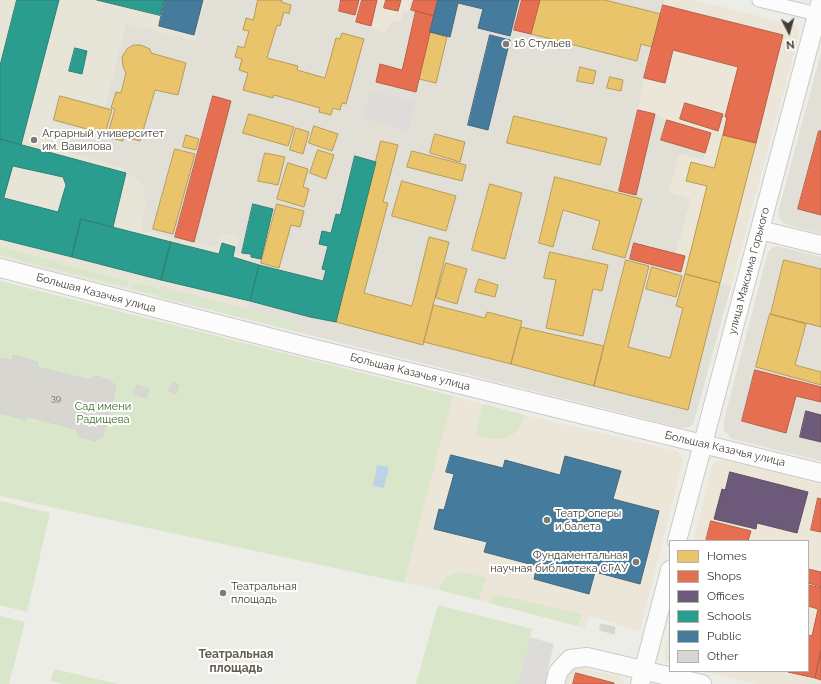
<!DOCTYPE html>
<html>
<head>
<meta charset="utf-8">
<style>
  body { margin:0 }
  #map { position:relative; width:821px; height:684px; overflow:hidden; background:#edede8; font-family:Raleway,sans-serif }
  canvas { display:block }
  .legend { position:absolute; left:669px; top:540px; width:140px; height:132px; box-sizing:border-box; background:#fff; border:1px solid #b3b2ae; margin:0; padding:5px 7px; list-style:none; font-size:12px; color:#423e35 }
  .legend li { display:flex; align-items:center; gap:8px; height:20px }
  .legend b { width:20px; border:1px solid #b3b2ae }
  .north { position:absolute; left:769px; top:12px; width:40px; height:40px; -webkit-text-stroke:3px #fff; paint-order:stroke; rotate:174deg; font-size:11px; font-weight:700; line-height:16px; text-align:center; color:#423e35 }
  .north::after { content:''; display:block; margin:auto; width:14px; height:18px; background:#423e35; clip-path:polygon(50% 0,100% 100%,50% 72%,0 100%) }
</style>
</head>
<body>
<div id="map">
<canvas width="821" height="684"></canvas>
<ul class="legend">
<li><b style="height:11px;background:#e9c46a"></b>Homes</li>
<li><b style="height:11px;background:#e76f51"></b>Shops</li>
<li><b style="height:11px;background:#6d597a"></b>Offices</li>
<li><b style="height:11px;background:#2a9d8f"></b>Schools</li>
<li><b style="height:11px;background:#457b9d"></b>Public</li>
<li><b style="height:11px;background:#d7d6d1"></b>Other</li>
</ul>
<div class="north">N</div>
</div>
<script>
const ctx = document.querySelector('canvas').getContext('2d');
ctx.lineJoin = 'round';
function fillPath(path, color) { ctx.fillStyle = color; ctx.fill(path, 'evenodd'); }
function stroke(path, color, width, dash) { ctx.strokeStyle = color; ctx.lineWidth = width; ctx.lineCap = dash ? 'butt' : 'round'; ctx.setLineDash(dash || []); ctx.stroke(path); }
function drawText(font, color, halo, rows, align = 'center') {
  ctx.font = font + ' Raleway,sans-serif'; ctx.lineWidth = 4; ctx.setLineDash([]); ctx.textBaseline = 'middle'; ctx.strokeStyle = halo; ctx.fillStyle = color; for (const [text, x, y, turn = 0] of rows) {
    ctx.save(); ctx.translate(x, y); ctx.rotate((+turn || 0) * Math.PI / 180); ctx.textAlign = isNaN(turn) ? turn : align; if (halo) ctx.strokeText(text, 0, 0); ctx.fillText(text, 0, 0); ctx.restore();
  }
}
const residential = new Path2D(`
  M205,0H665L644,78L638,110L655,114L667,120L711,133L703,160L679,154L691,199L676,253L685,256L681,272L685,274L731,286L694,422L690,427L682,428L158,297L161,280L140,229L145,202L121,168L66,152L51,121L58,94L105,106L126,23L195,40Z
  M821,53V234L784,224L780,219L778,212Z
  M777,246L821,257V461L732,439L724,431V420L768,252L772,248Z`);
const commercial = new Path2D(`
  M359,0H438L434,16L416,11H403L401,22H392L384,34L371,27L353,22Z
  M665,0H696L795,25L798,30L799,35L731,286L685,274L681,272L685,256L676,253L691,199L669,192L679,154L703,160L711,133L667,120L655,114L638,110L644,78Z
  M453,396L525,415L674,450L681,454L683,461L640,631L589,616L585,628L439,590L404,583Z
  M726,460L821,484V684H755L700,671H808V541H693L712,466L716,461Z
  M670,630V662L666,660L664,652Z
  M575,666L621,677L624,684H562L564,678Z`);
const education = new Path2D(`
  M0,0H205L195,41L126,23L105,106L58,94L51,121L72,128L66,152L121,168L143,184L145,202L140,229L172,238L171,242L180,244L182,240L218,248L221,233L239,237L236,253L251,257L250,261L259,265L248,309L160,286L158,297L0,257Z`);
const green = new Path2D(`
  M0,247L128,281L127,287L0,255Z
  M0,281L453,396L404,583L0,496Z
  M134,282L299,323L297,330L132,289Z
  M483,404L525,415C515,443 500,441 475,435Z
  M0,501L50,513L27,612L0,605Z
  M464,572L486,578L479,600L439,590C444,576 449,574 464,572Z
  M496,595L504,596L582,614L578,626L489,603L492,597Z
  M438,605L532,629L518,684H416Z
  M0,616L25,622L9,684H0Z
  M54,669L118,684H64L51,681Z`);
const parking = new Path2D(`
  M371,91L416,102L408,131L364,119Z
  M530,637L554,644L547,672L553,675L551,684H518Z`);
const water = new Path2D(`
  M377,465L389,467L384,488L373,486Z`);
const homes = new Path2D(`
  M258,0H282L281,2L291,5L289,14L284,12L280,26L277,25L267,58L298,66L297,70L325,78L336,38L340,39L342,33L364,39L346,104L342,103L340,110L333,108L331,115L319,112L320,108L274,95L273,98L243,90L248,73L239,70L242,59L235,57L238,46L244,48L249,31L243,30L246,18L253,20Z
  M540,0H605L661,14L652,47L641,44L637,61L531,34Z
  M430,32L447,37L436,83L419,79Z
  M134,45H141L150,49L151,53L186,63L178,95L155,90L140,141L124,137L123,141L107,137L115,109L111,108L116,92L121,93L126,73L123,67L122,57L127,49Z
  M580,67L596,71L593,84L577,81Z
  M610,77L623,80L621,91L607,88Z
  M60,96L112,110L105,134L54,120Z
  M249,114L294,127L288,146L243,133Z
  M514,116L607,138L600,165L507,143Z
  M314,126L338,134L332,151L309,143Z
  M296,128L309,132L303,154L290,150Z
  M435,134L465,142L460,162L430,153Z
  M186,135L199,139L196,150L183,147Z
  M723,135L756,143L720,283L685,274L707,186L686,181L691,162L714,168Z
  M381,141L398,145L383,202L388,203L364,293L412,306L429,237L449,242L423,345L336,322Z
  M175,149L195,154L173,234L153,229Z
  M318,150L334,155L326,179L310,173Z
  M412,151L466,165L462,181L407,167Z
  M265,153L285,157L278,185L258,181Z
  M288,163L308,169L303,187L309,189L304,207L277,199Z
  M555,177L642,199L625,258L592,249L600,221L563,210L553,247L539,243Z
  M402,181L456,196L446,231L392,216Z
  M490,184L522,193L505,259L472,250Z
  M277,204L304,211L300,227L291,225L279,268L261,263Z
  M550,252L608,265L602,291L593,289L583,336L546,328L556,280L544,278Z
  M626,260L649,266L628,347L670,358L683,308L676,306L685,274L720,283L688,410L594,386Z
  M784,260L821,269V327L771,314Z
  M446,263L467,269L457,304L436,298Z
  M652,267L682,276L676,297L646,289Z
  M479,279L498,285L495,297L475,292Z
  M434,305L485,318L487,312L522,321L511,364L424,342Z
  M770,314L806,324L795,365L821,372V385L756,367Z
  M521,327L604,346L594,386L511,364Z`);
const shops = new Path2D(`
  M341,0H359L355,15L339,11Z
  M362,0H377L371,26L356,22Z
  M386,0H401L398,11L384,8Z
  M414,0H438L434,16L411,10Z
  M522,0H540L531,34L514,30Z
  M663,5L783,35L756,143L723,135L727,117H725L738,67L673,50L665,83L644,78Z
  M416,11L434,16L416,92L376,82L380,64L402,70Z
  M213,96L231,101L194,242L175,237Z
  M685,103L723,114L718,131L680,119Z
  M638,110L655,114L636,195L619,191Z
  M667,120L711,133L705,153L661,140Z
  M819,131H821V215L798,209Z
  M634,243L685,256L681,272L630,259Z
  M755,370L821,387V402L796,396L786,433L742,421Z
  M818,498L821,499V532L811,530Z
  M711,521L751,531L748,541H706Z
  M808,569L821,572V587L808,583Z
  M808,585L821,588V651L815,678L788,672L808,671V635L812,636L818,609L808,606Z
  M821,651V680L815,678Z
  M576,673L614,683V684H573Z`);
const offices = new Path2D(`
  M806,411L821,415V442L800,437Z
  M730,472L808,492L797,533L757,523L756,529L714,519L722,489L725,490Z`);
const schools = new Path2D(`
  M17,0H59L21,145L0,139V66Z
  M97,0H164L160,15Z
  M75,48L87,51L82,74L69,71Z
  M0,139L126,173L113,227L81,219L72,257L0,239ZM13,166L63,177L66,185L58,212L4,198Z
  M355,156L376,162L336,322L310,317L250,301L259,265L323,281L326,270L322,269L328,246L319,244L322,231L331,233L336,214L340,215Z
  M253,204L273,209L261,259L251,257V254L242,253Z
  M81,219L171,242L161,280L72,257Z
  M171,242L219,254L222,243L235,247L233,257L259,265L250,301L161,280Z`);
const public = new Path2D(`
  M165,0H203L194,35L159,26Z
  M438,0H519L510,36L478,28L483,9L458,3L450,37L430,32Z
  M490,35L510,40L488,130L468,125Z
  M451,455L503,468L505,460L560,475L565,456L621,471L613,499L659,511L640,584L595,572L589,594L534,579L537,566L484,552L487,542L434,529L439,509L444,510L454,474L446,472Z`);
const building = new Path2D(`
  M13,355L38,362L37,367L90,380L95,376L110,380L116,387L103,436L96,441L80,437L75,429L26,416V420L0,413V358L12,360Z
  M173,382L179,385L176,394L169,391Z
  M137,385L149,389L146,398L134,394Z
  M601,624L615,627L614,634L600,630Z`);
const pedestrian = new Path2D(`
  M759,0L821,15`);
const minor = new Path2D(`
  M760,230L821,245
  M0,268L303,346L821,473
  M677,541L821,0
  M555,684L558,672L570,659L587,657L702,684
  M640,684L670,570`);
const markers = [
  [506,44,4,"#7e7b74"],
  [34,140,4,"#7e7b74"],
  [547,520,4,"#7e7b74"],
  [636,562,4,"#7e7b74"],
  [223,593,4,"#7e7b74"]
];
const numberNames = [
  ["39",56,398]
];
const poiNames = [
  ["16 Стульев",514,44],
  ["Аграрный университет",42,134],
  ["им. Вавилова",42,147],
  ["Театр оперы",555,514],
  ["и балета",555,527],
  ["Фундаментальная",628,556,"right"],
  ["научная библиотека СГАУ",628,569,"right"],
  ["Театральная",231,587],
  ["площадь",231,600]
];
const streetNames = [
  ["улица Максима Горького",749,271,-75],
  ["Большая Казачья улица",96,293,15],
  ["Большая Казачья улица",410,372,14],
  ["Большая Казачья улица",725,449,13]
];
const parkNames = [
  ["Сад имени",103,407],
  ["Радищева",103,420]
];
const neighbourhoodNames = [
  ["Театральная",236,654],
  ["площадь",236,668]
];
fillPath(residential, '#e1dfd6');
fillPath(commercial, '#ece6d9');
fillPath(education, '#e7e5d8');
fillPath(green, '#d9e6ca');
fillPath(parking, '#dddcd8');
fillPath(water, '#bcd3e7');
fillPath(homes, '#e9c46a');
stroke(homes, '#b79c5a', 1);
fillPath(shops, '#e76f51');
stroke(shops, '#b66049', 1);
fillPath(offices, '#6d597a');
stroke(offices, '#605165', 1);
fillPath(schools, '#2a9d8f');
stroke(schools, '#318074', 1);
fillPath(public, '#457b9d');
stroke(public, '#44697e', 1);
fillPath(building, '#d7d6d1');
stroke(building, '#d5d4ce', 1);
stroke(pedestrian, '#cbcac6', 15);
stroke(minor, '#cbcac6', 20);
stroke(pedestrian, '#fcfcfc', 13);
stroke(minor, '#fcfcfc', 18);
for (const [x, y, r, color] of markers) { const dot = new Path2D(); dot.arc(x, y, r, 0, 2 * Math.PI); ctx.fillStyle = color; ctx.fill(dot); stroke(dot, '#fff', 1.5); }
drawText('9px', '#68655d', null, numberNames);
drawText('11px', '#423e35', '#fff', poiNames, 'left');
drawText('11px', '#423e35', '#fff', streetNames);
drawText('11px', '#426d30', '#fff', parkNames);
drawText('bold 12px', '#645d4e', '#fff', neighbourhoodNames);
</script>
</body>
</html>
